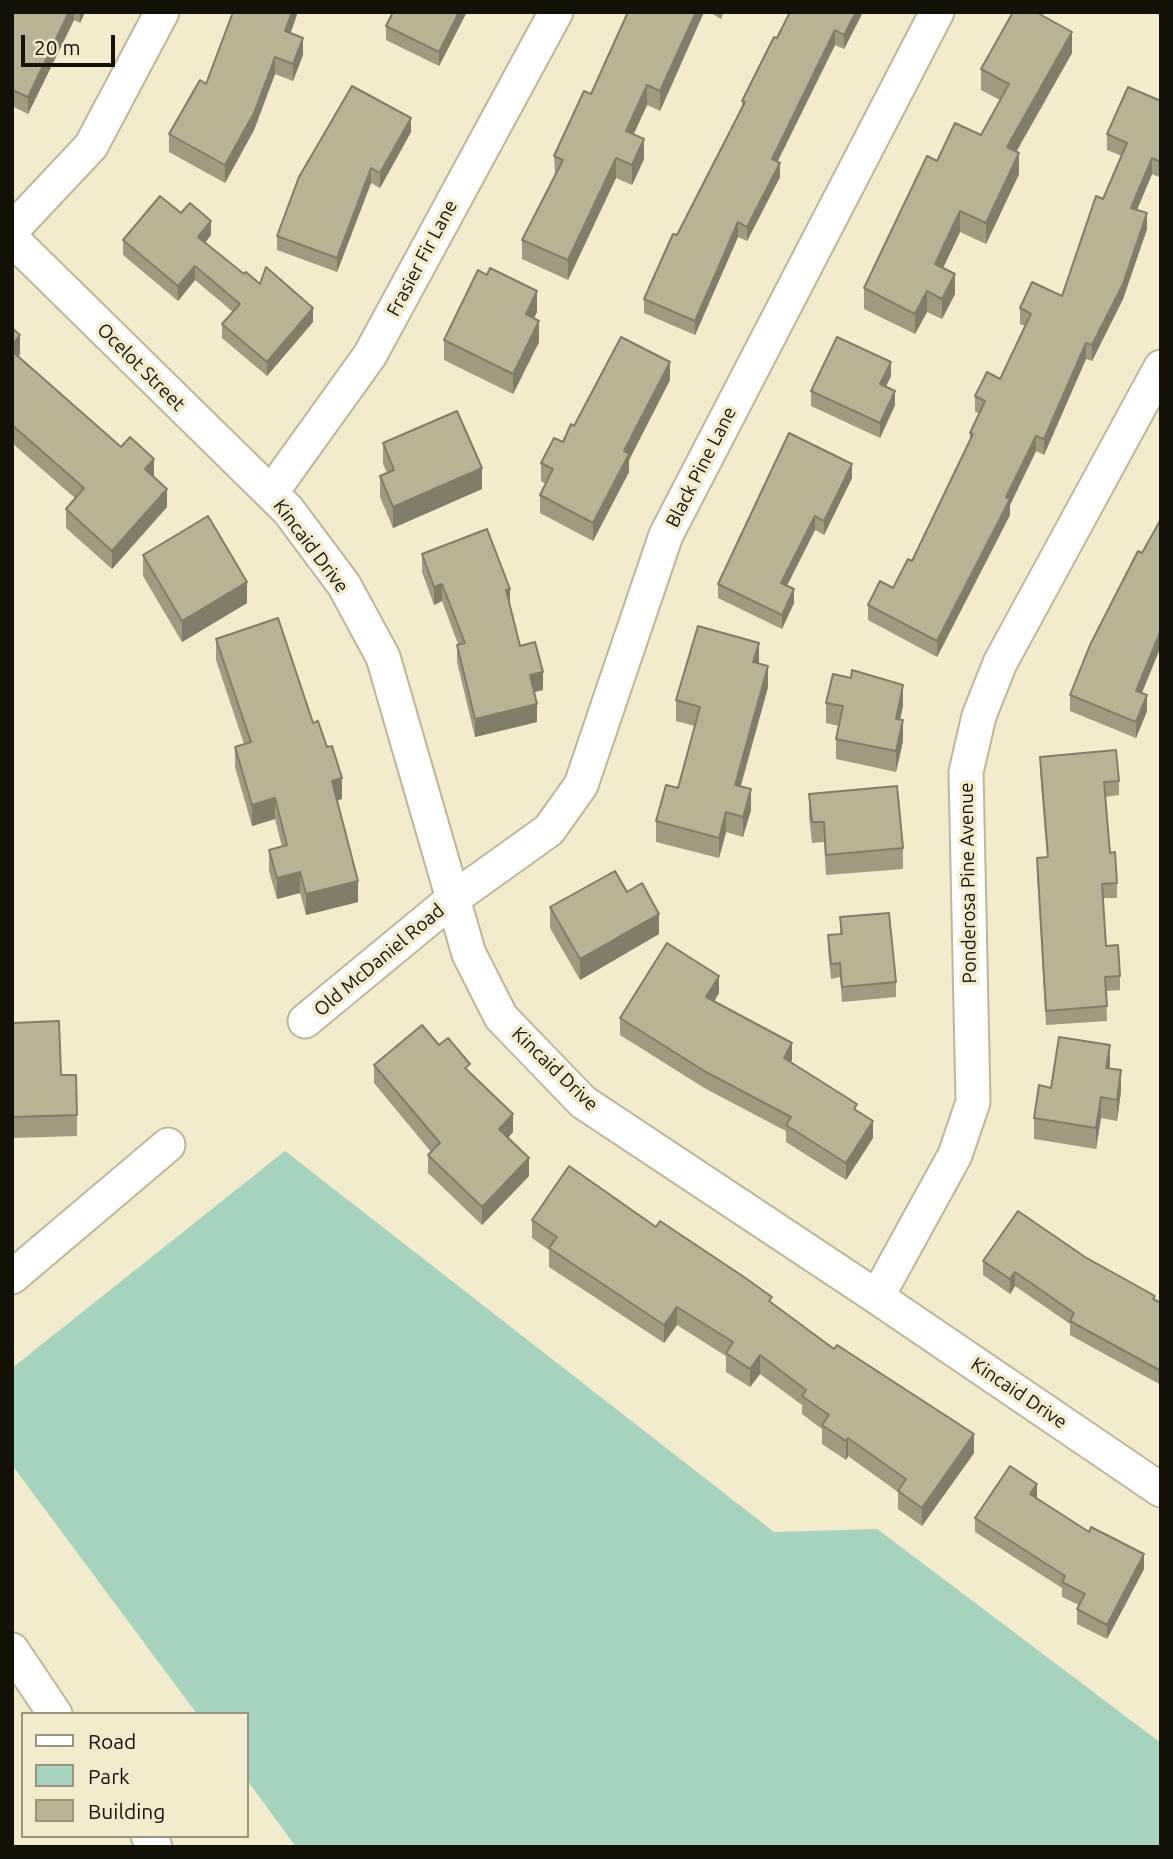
<!DOCTYPE html>
<html>
<head>
<meta charset="utf-8">
<style>
  body { margin:0 }
  #map { position:relative; width:1173px; height:1859px; overflow:hidden; background:#f2ebcc; font-family:Ubuntu,sans-serif }
  canvas { display:block }
  .frame { position:absolute; inset:0; border:14px solid #131106; pointer-events:none }
  .legend { position:absolute; left:21px; top:1712px; width:228px; height:126px; box-sizing:border-box; background:#f2ebcc; border:2px solid #99947d; margin:0; padding:9px 12px; list-style:none; font-size:21px; color:#131106 }
  .legend li { display:flex; align-items:center; gap:14px; height:35px }
  .legend b { width:35px; border:2px solid #99947d }
  .scale { position:absolute; left:21px; top:35px; width:94px; height:32px; box-sizing:border-box; border:4px solid #131106; border-top:0; padding-left:9px; font-size:21px; line-height:24px; white-space:nowrap; color:#131106; -webkit-text-stroke:5px #f2ebcc; paint-order:stroke }
</style>
</head>
<body>
<div id="map">
<canvas width="1173" height="1859"></canvas>
<div class="frame"></div>
<ul class="legend">
<li><b style="height:9px;background:#fff"></b>Road</li>
<li><b style="height:19px;background:#a6d3bd"></b>Park</li>
<li><b style="height:19px;background:#b9b395"></b>Building</li>
</ul>
<div class="scale">20 m</div>
</div>
<script>
const ctx = document.querySelector('canvas').getContext('2d');
ctx.lineJoin = 'round';
function fillPath(path, color) { ctx.fillStyle = color; ctx.fill(path, 'evenodd'); }
function stroke(path, color, width, dash) { ctx.strokeStyle = color; ctx.lineWidth = width; ctx.lineCap = dash ? 'butt' : 'round'; ctx.setLineDash(dash || []); ctx.stroke(path); }
function drawText(font, color, halo, rows, align = 'center') {
  ctx.font = font + ' Ubuntu,sans-serif'; ctx.lineWidth = 7; ctx.setLineDash([]); ctx.textBaseline = 'middle'; ctx.strokeStyle = halo; ctx.fillStyle = color; for (const [text, x, y, turn = 0] of rows) {
    ctx.save(); ctx.translate(x, y); ctx.rotate((+turn || 0) * Math.PI / 180); ctx.textAlign = isNaN(turn) ? turn : align; if (halo) ctx.strokeText(text, 0, 0); ctx.fillText(text, 0, 0); ctx.restore();
  }
}
const green = new Path2D(`
  M285,1151L774,1532L877,1529L1161,1743V1847H296L247,1780V1714H197L12,1465V1368Z`);
const minor = new Path2D(`
  M12,230L91,146L162,12
  M12,239L288,510L344,585L383,657L469,954L501,1017L583,1102L877,1297L1161,1490
  M271,493L370,355L556,12
  M305,1021L454,898L549,830L581,785L666,535L937,12
  M12,1277L168,1145
  M877,1297L955,1155L973,1102L966,772L979,716L1000,663L1161,367
  M12,1650L55,1714
  M148,1836L155,1847`);
const wall = new Path2D(`
  M12,12H85L80,23L74,20L28,114L12,106Z
  M628,12H704L660,111L647,105L634,134L644,159L632,185L616,178L568,280L522,259V240L555,176L554,156L591,94Z
  M709,12H724L721,19Z
  M790,12H863L844,49L835,45L777,162L780,177L747,241L738,237L695,335L644,313V299L742,108V101Z
  M462,21L439,66L386,40V26Z
  M291,33L303,55L293,81L275,74L254,130L225,183L169,152V134L206,84Z
  M1072,53L1016,152L1019,174L986,244L960,232L943,268L955,294L942,319L927,312L915,334L864,309V288L937,161L981,135L1000,100L981,90V69Z
  M1161,101V178L1152,174L1137,210L1147,229L1123,299L1092,361L1086,359L1044,455L1036,451L1010,505V515L937,657L868,620V605L893,588L912,561L970,440V433L979,413L975,412V396L1000,379L1025,326L1020,324V308L1062,296L1122,156L1107,150V134Z
  M411,132L380,188L371,183L337,272L277,250V236Z
  M181,213L211,235L205,243L244,274L260,284L313,322L267,376L222,338V324L233,312L195,280L178,301L123,255V240Z
  M537,312L534,318L539,342L513,394L444,360V340Z
  M12,328L20,354L18,357L154,477L167,507L112,569L66,528V509L75,498L12,443Z
  M891,376L886,387L895,405L880,438L811,406V391Z
  M670,380L629,460V472L593,541L540,513V495L546,484L541,481V463L563,442L574,426Z
  M383,443L482,489L393,528L380,497V476L387,473L383,464Z
  M852,478L824,535L815,530L787,586L794,603L782,629L718,598V584Z
  M1161,519V646L1142,693L1147,711L1136,738L1070,711V695L1142,553Z
  M422,554L510,606L520,646L543,690L534,692L537,722L475,737L457,662V645L458,644L442,601L434,605L422,572Z
  M143,555L247,603L182,642L143,576Z
  M216,639L313,723L342,799L337,800L358,902L306,915L300,893L277,899L269,871V850L282,847L275,819L252,826L235,767V747L244,744L216,660Z
  M759,663L768,687L741,786L751,810L743,837L726,832L719,858L656,842V821L678,788L695,726L676,721V700Z
  M826,703L903,706L900,719L903,741L896,772L836,759V739L839,726L826,723Z
  M1040,757L1119,781V795L1105,797L1110,853L1117,883V898H1103L1106,946L1120,976V990L1106,991L1107,1021L1046,1025L1037,872V858L1047,857L1040,771Z
  M809,794L903,848V869L826,875L824,842L812,843L809,815Z
  M627,892L659,934L580,980L550,928V907Z
  M840,917L896,982V997L842,1002L840,977L831,979L828,950V935L840,934Z
  M719,993L714,1002L792,1060L791,1062L857,1111L873,1138L846,1180L786,1142V1131L706,1089L620,1035V1018Z
  M12,1023L61,1075L77,1115V1136L12,1138Z
  M439,1045L470,1073L513,1132L508,1138L529,1176L482,1225L428,1173V1155L431,1152L374,1083V1065Z
  M1110,1066L1109,1069L1121,1091L1117,1121L1101,1118L1096,1149L1034,1139V1118L1051,1088Z
  M532,1220L656,1227L772,1304L974,1453L922,1526L898,1509V1492L848,1456L846,1460L822,1444V1429L802,1414V1405L760,1374L750,1387L726,1372V1356L677,1325L664,1343L549,1267V1250L532,1238Z
  M1085,1257L1161,1303V1385L1070,1335V1324L1015,1286L1010,1294L983,1275V1261Z
  M1037,1498L1144,1569L1107,1639L1077,1624V1609L1079,1605L1062,1597V1588L975,1532V1518Z`);
const shadedWall = new Path2D(`
  M69,12H74V20L28,114V97Z
  M80,12H85L80,23Z
  M292,12H298L285,49V31Z
  M459,12H467L439,66V52Z
  M696,12H704L660,111V91Z
  M856,12H863L844,49V35Z
  M835,30V45L772,173V159Z
  M1072,32V53L1007,168V147Z
  M303,38V55L293,81V64Z
  M275,57V74L254,130L225,183V165Z
  M647,85V105L626,150V131Z
  M411,118V132L380,188V173Z
  M644,139V159L632,185V165Z
  M1019,153V174L986,244V223Z
  M616,158V178L568,280V260Z
  M1152,158V174L1131,224V208Z
  M780,163V177L747,241V227Z
  M371,168V183L337,272V258Z
  M960,211V232L935,285V264Z
  M1147,213V229L1123,299L1092,361V345Z
  M211,221V235L198,251V237Z
  M738,222V237L695,335V321Z
  M195,266V280L178,301V286Z
  M955,274V294L942,319V299Z
  M537,291V312L526,335V314Z
  M927,291V312L915,334V314Z
  M313,308V322L267,376V362Z
  M539,321V342L513,394V374Z
  M20,335V354L12,363V345Z
  M1086,343V359L1044,455V439Z
  M670,362V380L629,460V472L593,541V523L624,451Z
  M891,362V376L880,398V384Z
  M895,391V405L880,438V423Z
  M1036,436V451L1010,505V515L937,657V641Z
  M154,459V477L145,469Z
  M852,464V478L824,535V521Z
  M482,468V489L393,528V507Z
  M167,489V507L112,569V551Z
  M815,516V530L781,597V583Z
  M247,582V603L182,642V621Z
  M442,584V601L434,605V587Z
  M510,589V606L506,590Z
  M794,589V603L782,629V615Z
  M1161,630V646L1136,707V691Z
  M759,643V664L753,662Z
  M768,666V687L735,805V785Z
  M543,672V690L530,693V675Z
  M903,685V706L896,739V719Z
  M1147,695V711L1136,738V722Z
  M537,704V722L475,737V719Z
  M903,720V741L896,772V751Z
  M342,778V799L332,802V781Z
  M751,789V810L743,837V817Z
  M275,798V819L252,826V805Z
  M726,812V832L719,858V838Z
  M300,872V893L277,899V878Z
  M358,881V902L306,915V894Z
  M659,914V934L580,980V959Z
  M719,976V993L706,1014V997Z
  M792,1043V1060L784,1075V1058Z
  M1110,1045V1066L1106,1089V1068Z
  M1121,1070V1091L1117,1121V1100Z
  M1101,1097V1118L1096,1149V1128Z
  M513,1114V1132L499,1147V1129Z
  M873,1121V1138L846,1180V1163Z
  M529,1158V1176L482,1225V1207Z
  M1015,1272V1286L1010,1294V1279Z
  M677,1307V1325L664,1343V1325Z
  M760,1355V1374L750,1387V1369Z
  M974,1434V1453L922,1526V1508Z
  M848,1438V1456L846,1460V1441Z
  M1037,1484V1498L1030,1494Z
  M1144,1554V1569L1107,1639V1625Z`);
const building = new Path2D(`
  M12,12H69L28,97L12,90Z
  M233,12H292L285,31L303,38L293,64L275,57L254,113L225,165L169,134L200,80L206,84Z
  M393,12H459L439,52L386,26Z
  M628,12H696L660,91L647,85L626,131L644,139L632,165L616,158L568,260L522,240L563,160L554,156L584,91L591,94Z
  M790,12H856L844,35L835,30L772,159L780,163L747,227L738,222L695,321L644,299L673,234L677,235L745,102L742,101L774,37L777,38Z
  M1013,12H1036L1072,32L1007,147L1019,153L986,223L960,211L935,264L955,274L942,299L927,291L915,314L864,288L927,156L937,161L955,123L981,135L1009,84L981,69Z
  M352,86L411,118L380,173L371,168L337,258L277,236L299,177Z
  M1128,87L1161,101V162L1152,158L1131,208L1147,213L1123,284L1092,345L1086,343L1044,439L1036,436L1006,497L1010,499L937,641L868,605L880,581L893,588L908,559L912,561L973,434L970,433L985,401L975,396L987,372L1000,379L1031,314L1020,308L1032,282L1062,296L1096,196L1103,199L1127,143L1107,134Z
  M160,196L181,213L190,203L211,221L198,237L244,274L246,272L260,284L266,267L313,308L267,362L222,324L240,304L195,266L178,286L123,240Z
  M490,268L537,291L526,314L539,321L513,374L444,340L478,270L487,275Z
  M12,328L20,335L12,345Z
  M621,337L670,362L624,451L629,454L593,523L540,495L553,469L541,463L554,438L563,442L571,424L574,426Z
  M837,337L891,362L880,384L895,391L880,423L811,391Z
  M12,351L121,447L130,437L154,459L145,469L167,489L112,551L66,509L84,488L12,425Z
  M457,411L482,468L393,507L380,476L394,470L383,443Z
  M789,433L852,464L824,521L815,516L781,583L794,589L782,615L718,584Z
  M208,516L247,582L182,621L143,555Z
  M1161,519V630L1136,691L1147,695L1136,722L1070,695L1090,645L1138,551L1142,553Z
  M487,529L510,589L506,590L520,646L535,642L543,672L530,675L537,704L475,719L457,645L465,643L442,584L434,587L422,554Z
  M278,618L313,723L318,721L327,747L332,746L342,778L332,781L358,881L306,894L300,872L277,878L269,850L287,845L275,798L252,805L235,747L251,742L216,639Z
  M698,626L759,643L753,662L768,666L735,785L751,789L743,817L726,812L719,838L656,821L666,785L678,788L700,707L676,700Z
  M852,670L903,685L896,719L903,720L896,751L836,739L843,706L826,703L833,674L851,678Z
  M1116,750L1119,781L1104,782L1110,853L1115,852L1117,883L1102,884L1106,946L1118,945L1120,976L1105,977L1107,1006L1046,1011L1037,858L1048,857L1040,757Z
  M897,786L903,848L826,855L824,822H812L809,794Z
  M615,871L627,892L642,883L659,914L580,959L550,907Z
  M889,913L896,982L842,987L840,963L831,964L828,935L842,934L840,917Z
  M667,943L719,976L706,997L792,1043L784,1058L857,1104L854,1109L873,1121L846,1163L786,1125L791,1117L706,1072L620,1018Z
  M59,1021L61,1075H76L77,1115L12,1117V1023Z
  M422,1025L439,1045L448,1038L470,1064L465,1068L513,1114L499,1129L529,1158L482,1207L428,1155L440,1143L374,1065Z
  M1059,1037L1110,1045L1106,1068L1121,1070L1117,1100L1101,1097L1096,1128L1034,1118L1039,1085L1051,1088Z
  M569,1166L656,1227L660,1221L744,1277L772,1297L769,1301L834,1349L837,1345L974,1434L922,1508L898,1491L906,1479L848,1438L846,1441L822,1425L829,1415L802,1396L806,1390L760,1355L750,1369L726,1353L733,1342L677,1307L664,1325L549,1248L557,1237L532,1220Z
  M1018,1211L1085,1257L1155,1296L1153,1299L1161,1303V1371L1070,1321L1074,1313L1015,1272L1010,1279L983,1261Z
  M1010,1466L1037,1484L1030,1494L1089,1532L1091,1527L1144,1554L1107,1625L1077,1609L1085,1594L1062,1582L1065,1576L975,1518Z`);
const streetNames = [
  ["Frasier Fir Lane",422,258,-62],
  ["Ocelot Street",141,367,45],
  ["Black Pine Lane",701,467,-63],
  ["Kincaid Drive",311,546,53],
  ["Ponderosa Pine Avenue",968,883,-91],
  ["Old McDaniel Road",379,960,-40],
  ["Kincaid Drive",555,1069,44],
  ["Kincaid Drive",1019,1393,34]
];
fillPath(green, '#a6d3bd');
stroke(minor, '#bdb698', 37);
stroke(minor, '#fff', 33);
fillPath(wall, '#9f9a80');
fillPath(shadedWall, '#827d68');
fillPath(building, '#b9b395');
stroke(building, '#827d68', 2);
drawText('19px', '#131106', '#f2ebcc', streetNames);
</script>
</body>
</html>
